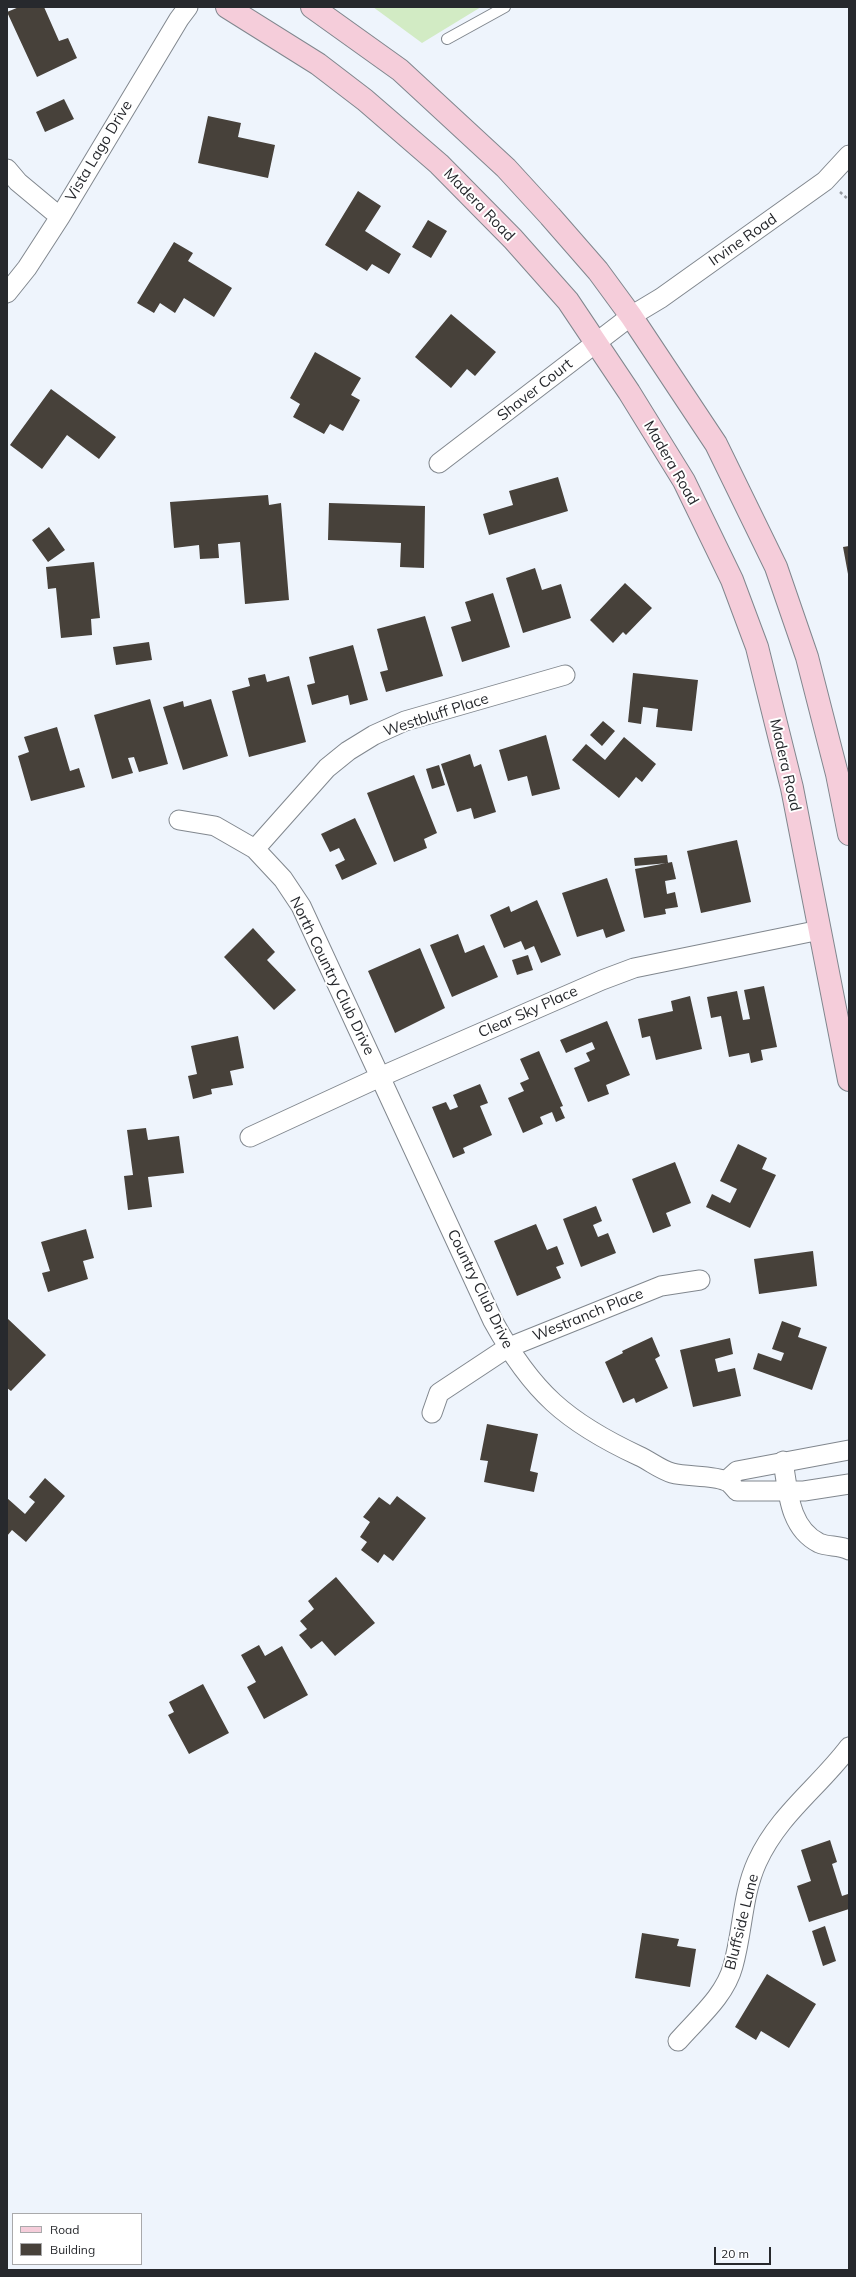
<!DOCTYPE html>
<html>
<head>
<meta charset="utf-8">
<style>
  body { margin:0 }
  #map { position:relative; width:856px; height:2277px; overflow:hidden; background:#eef4fc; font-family:Mulish,sans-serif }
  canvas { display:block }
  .frame { position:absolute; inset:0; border:8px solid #27292d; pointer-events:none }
  .legend { position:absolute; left:12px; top:2213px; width:130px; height:52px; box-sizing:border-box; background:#fff; border:1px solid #a9a9ab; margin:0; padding:5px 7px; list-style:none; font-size:12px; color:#27292d }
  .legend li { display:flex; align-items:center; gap:8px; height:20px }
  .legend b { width:20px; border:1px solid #a9a9ab }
  .scale { position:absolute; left:714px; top:2247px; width:57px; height:18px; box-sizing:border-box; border:2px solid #27292d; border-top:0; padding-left:5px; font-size:12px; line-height:14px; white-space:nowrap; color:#27292d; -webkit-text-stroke:3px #fff; paint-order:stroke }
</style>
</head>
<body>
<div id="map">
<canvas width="856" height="2277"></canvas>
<div class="frame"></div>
<ul class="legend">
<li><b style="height:5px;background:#f5cdda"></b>Road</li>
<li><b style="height:11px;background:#47413a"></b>Building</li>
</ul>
<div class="scale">20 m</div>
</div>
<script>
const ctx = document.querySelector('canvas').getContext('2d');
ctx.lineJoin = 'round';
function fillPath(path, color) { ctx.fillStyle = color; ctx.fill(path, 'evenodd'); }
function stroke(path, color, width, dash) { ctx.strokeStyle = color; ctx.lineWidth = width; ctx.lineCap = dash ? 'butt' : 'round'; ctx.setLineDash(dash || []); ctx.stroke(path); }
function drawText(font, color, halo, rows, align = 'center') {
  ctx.font = font + ' Mulish,sans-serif'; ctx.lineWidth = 4; ctx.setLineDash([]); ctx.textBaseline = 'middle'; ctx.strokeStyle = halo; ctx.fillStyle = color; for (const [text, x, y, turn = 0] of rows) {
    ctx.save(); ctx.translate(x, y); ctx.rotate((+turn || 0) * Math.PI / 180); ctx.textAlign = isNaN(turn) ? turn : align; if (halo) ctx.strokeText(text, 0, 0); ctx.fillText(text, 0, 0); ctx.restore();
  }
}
const green = new Path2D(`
  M373,7H481L422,43Z`);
const building = new Path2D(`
  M19,7H44L59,41L68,38L77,58L37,77L7,12Z
  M64,99L74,119L45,132L36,112Z
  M208,116L241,123L238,137L275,145L268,178L198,163Z
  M358,191L381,206L365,231L401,254L389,274L372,264L367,271L325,245Z
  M428,220L447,231L431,258L412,247Z
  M174,242L193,253L188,261L232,288L214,317L184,298L175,313L160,303L154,313L137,303Z
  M451,314L496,352L475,376L467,369L451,388L415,357Z
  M315,352L361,378L351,395L360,400L343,431L330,424L324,434L293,417L300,404L290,398Z
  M51,389L116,437L99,459L67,435L42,469L10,445Z
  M558,477L568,511L489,535L483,514L513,505L509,491Z
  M268,495L269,505L281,503L289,600L245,604L240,542L218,544L219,558L200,559L199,545L174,548L170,502Z
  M329,503L425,506L424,568L400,567L401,543L328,540Z
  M49,527L65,550L48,562L32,540Z
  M849,546V574H848L843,547Z
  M94,562L100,618L91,619L92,635L61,638L56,588L48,589L46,567Z
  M535,568L542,590L561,584L571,618L523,633L506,578Z
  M625,583L652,608L626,635L623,632L613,643L590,620Z
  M493,593L510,647L462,662L451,627L471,621L465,602Z
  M425,616L443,676L386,692L380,672L388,670L377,629Z
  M149,642L152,660L116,665L113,647Z
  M353,645L368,700L350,705L348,695L312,705L307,685L315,683L309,657Z
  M633,673L698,680L692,731L656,727L658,709L643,707L641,724L628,722Z
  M265,674L267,682L289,676L306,742L249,757L232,691L250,686L248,678Z
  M150,699L168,764L139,772L134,757L128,758L133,773L112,779L94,715Z
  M211,699L228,756L183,770L163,707L183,701L184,707Z
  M603,721L615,731L602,746L590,735Z
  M57,727L70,771L79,768L85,787L31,801L18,756L29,752L24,737Z
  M546,735L560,789L532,796L527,776L508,781L499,750Z
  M624,737L656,764L642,782L636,777L619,798L572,760L586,744L605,760Z
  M470,754L474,767L481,764L496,812L474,819L471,808L457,812L441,764Z
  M439,765L445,785L432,789L426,769Z
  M414,775L437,833L424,839L427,848L394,862L367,793Z
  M355,818L377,864L342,880L335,865L345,860L339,848L330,852L321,834Z
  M737,840L751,902L701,913L687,851Z
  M667,855L668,863L635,866L634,858Z
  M672,862L676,879L665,881L667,894L675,892L678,907L665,909L666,914L644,918L635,869Z
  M607,878L625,931L606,938L603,929L577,937L562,893Z
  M537,900L561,955L541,963L534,946L525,950L521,941L504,948L490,915L509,906L511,912Z
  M253,928L275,952L267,960L296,990L274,1010L224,957Z
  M458,934L465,953L484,945L498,977L452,997L430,945Z
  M420,948L445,1008L395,1033L368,971Z
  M528,955L533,970L517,975L512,960Z
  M764,986L777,1047L761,1050L763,1060L751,1063L749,1053L729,1057L721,1016L711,1018L707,997L737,991L743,1020L750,1019L744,990Z
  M690,996L702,1049L656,1060L650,1036L642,1038L638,1019L673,1011L671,1001Z
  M607,1021L630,1075L606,1085L609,1094L588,1102L574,1068L590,1061L586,1053L595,1049L592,1042L566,1053L560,1040Z
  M238,1036L244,1068L230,1071L233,1085L211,1089L212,1094L193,1099L188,1076L197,1074L191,1046Z
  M539,1051L563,1106L560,1107L565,1118L556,1122L552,1112L540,1117L543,1124L523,1133L508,1098L524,1091L520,1083L529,1079L520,1059Z
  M480,1084L488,1103L480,1106L492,1135L463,1148L465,1153L453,1158L432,1107L446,1102L450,1110L458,1107L453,1095Z
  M146,1128L148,1140L179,1136L184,1173L148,1177L152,1207L128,1210L124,1176L133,1175L127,1130Z
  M738,1144L767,1158L762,1169L776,1175L750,1228L706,1207L712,1194L730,1203L737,1189L720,1181Z
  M675,1162L691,1203L666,1213L671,1226L653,1233L632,1179Z
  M596,1206L602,1221L593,1225L598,1237L608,1233L616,1253L581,1267L563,1219Z
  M536,1224L547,1250L557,1246L564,1264L556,1267L561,1278L517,1296L494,1241Z
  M86,1229L94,1258L83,1261L88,1279L48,1292L42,1273L50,1271L41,1242Z
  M813,1251L817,1286L759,1294L754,1259Z
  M7,1318L46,1355L11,1391L7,1388Z
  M782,1321L801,1328L798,1337L827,1347L812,1390L753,1369L758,1353L781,1361L784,1353L772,1349Z
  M652,1337L660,1356L655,1359L668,1388L636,1403L634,1398L623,1403L605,1362L623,1353L622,1351Z
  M730,1338L733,1354L715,1359L718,1372L735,1368L741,1396L693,1407L680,1350Z
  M487,1424L538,1434L530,1471L538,1473L534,1492L484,1482L488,1461L480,1460Z
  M45,1478L65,1496L26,1542L12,1530L7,1536V1498L25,1514L35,1502L29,1497Z
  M397,1496L426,1518L393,1561L384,1554L378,1563L361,1550L367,1542L360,1537L370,1522L363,1517L379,1497L390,1505Z
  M336,1577L375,1623L335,1656L322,1641L311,1649L299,1635L307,1629L300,1621L314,1609L308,1601Z
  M259,1645L265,1656L282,1646L308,1695L264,1719L247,1687L256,1682L241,1655Z
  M203,1684L229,1733L189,1754L168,1715L174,1712L169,1702Z
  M830,1840L837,1862L832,1864L842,1896L848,1894L849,1909L809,1922L797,1886L811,1881L801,1850Z
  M825,1926L836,1961L823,1966L812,1931Z
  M642,1933L679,1939L677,1946L696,1949L690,1987L635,1978Z
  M767,1974L816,2004L789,2048L761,2031L756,2040L735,2027Z`);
const path = new Path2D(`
  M840,192L849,200`);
const service = new Path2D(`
  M447,39L505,7`);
const minor = new Path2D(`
  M7,169L18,182L60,217
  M7,293L27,268L60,217L179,19L188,7
  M439,463L631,316L661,298L825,181L849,155
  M179,820L215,826L255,849L283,879L301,906L493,1321C532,1392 566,1422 639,1456C650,1461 661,1470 672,1473C686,1477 713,1475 726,1481C730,1482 734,1488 737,1491H804L849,1484
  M255,849L327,768L348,751L374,735L405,721L565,675
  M250,1137L380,1077L602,980L634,968L820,930
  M432,1413L439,1393L507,1348L661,1286L700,1280
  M783,1461C788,1491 789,1528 819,1543C828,1547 840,1545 849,1550
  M726,1481L737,1471L849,1450
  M678,2041C698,2018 725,1996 733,1966C743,1931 742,1895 757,1862C779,1814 818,1788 849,1747`);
const secondary = new Path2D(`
  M227,7L318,64L365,100L439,164L513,239L568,301L629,392L684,481L732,580L757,647L792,788L849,1080
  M312,7L400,70L506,168L550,216L598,271L631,316L716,444L776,567L807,657L837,774L849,834`);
const streetNames = [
  ["Vista Lago Drive",99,151,-59],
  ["Madera Road",479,205,46],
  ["Irvine Road",743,240,-35],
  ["Shaver Court",535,390,-38],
  ["Madera Road",671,463,60],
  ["Westbluff Place",436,715,-18],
  ["Madera Road",785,765,77],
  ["North Country Club Drive",332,976,64],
  ["Clear Sky Place",528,1012,-24],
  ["Country Club Drive",480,1289,64],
  ["Westranch Place",588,1315,-22],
  ["Bluffside Lane",742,1922,-76]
];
fillPath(green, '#d2ebc4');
fillPath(building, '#47413a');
stroke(service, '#81878e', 12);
stroke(minor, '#81878e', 21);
stroke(secondary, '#81878e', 24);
stroke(path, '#979ba2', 2.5, [3, 3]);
stroke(service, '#fff', 10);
stroke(minor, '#fff', 19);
stroke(secondary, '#f5cdda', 22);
drawText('15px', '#27292d', '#fff', streetNames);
</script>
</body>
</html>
